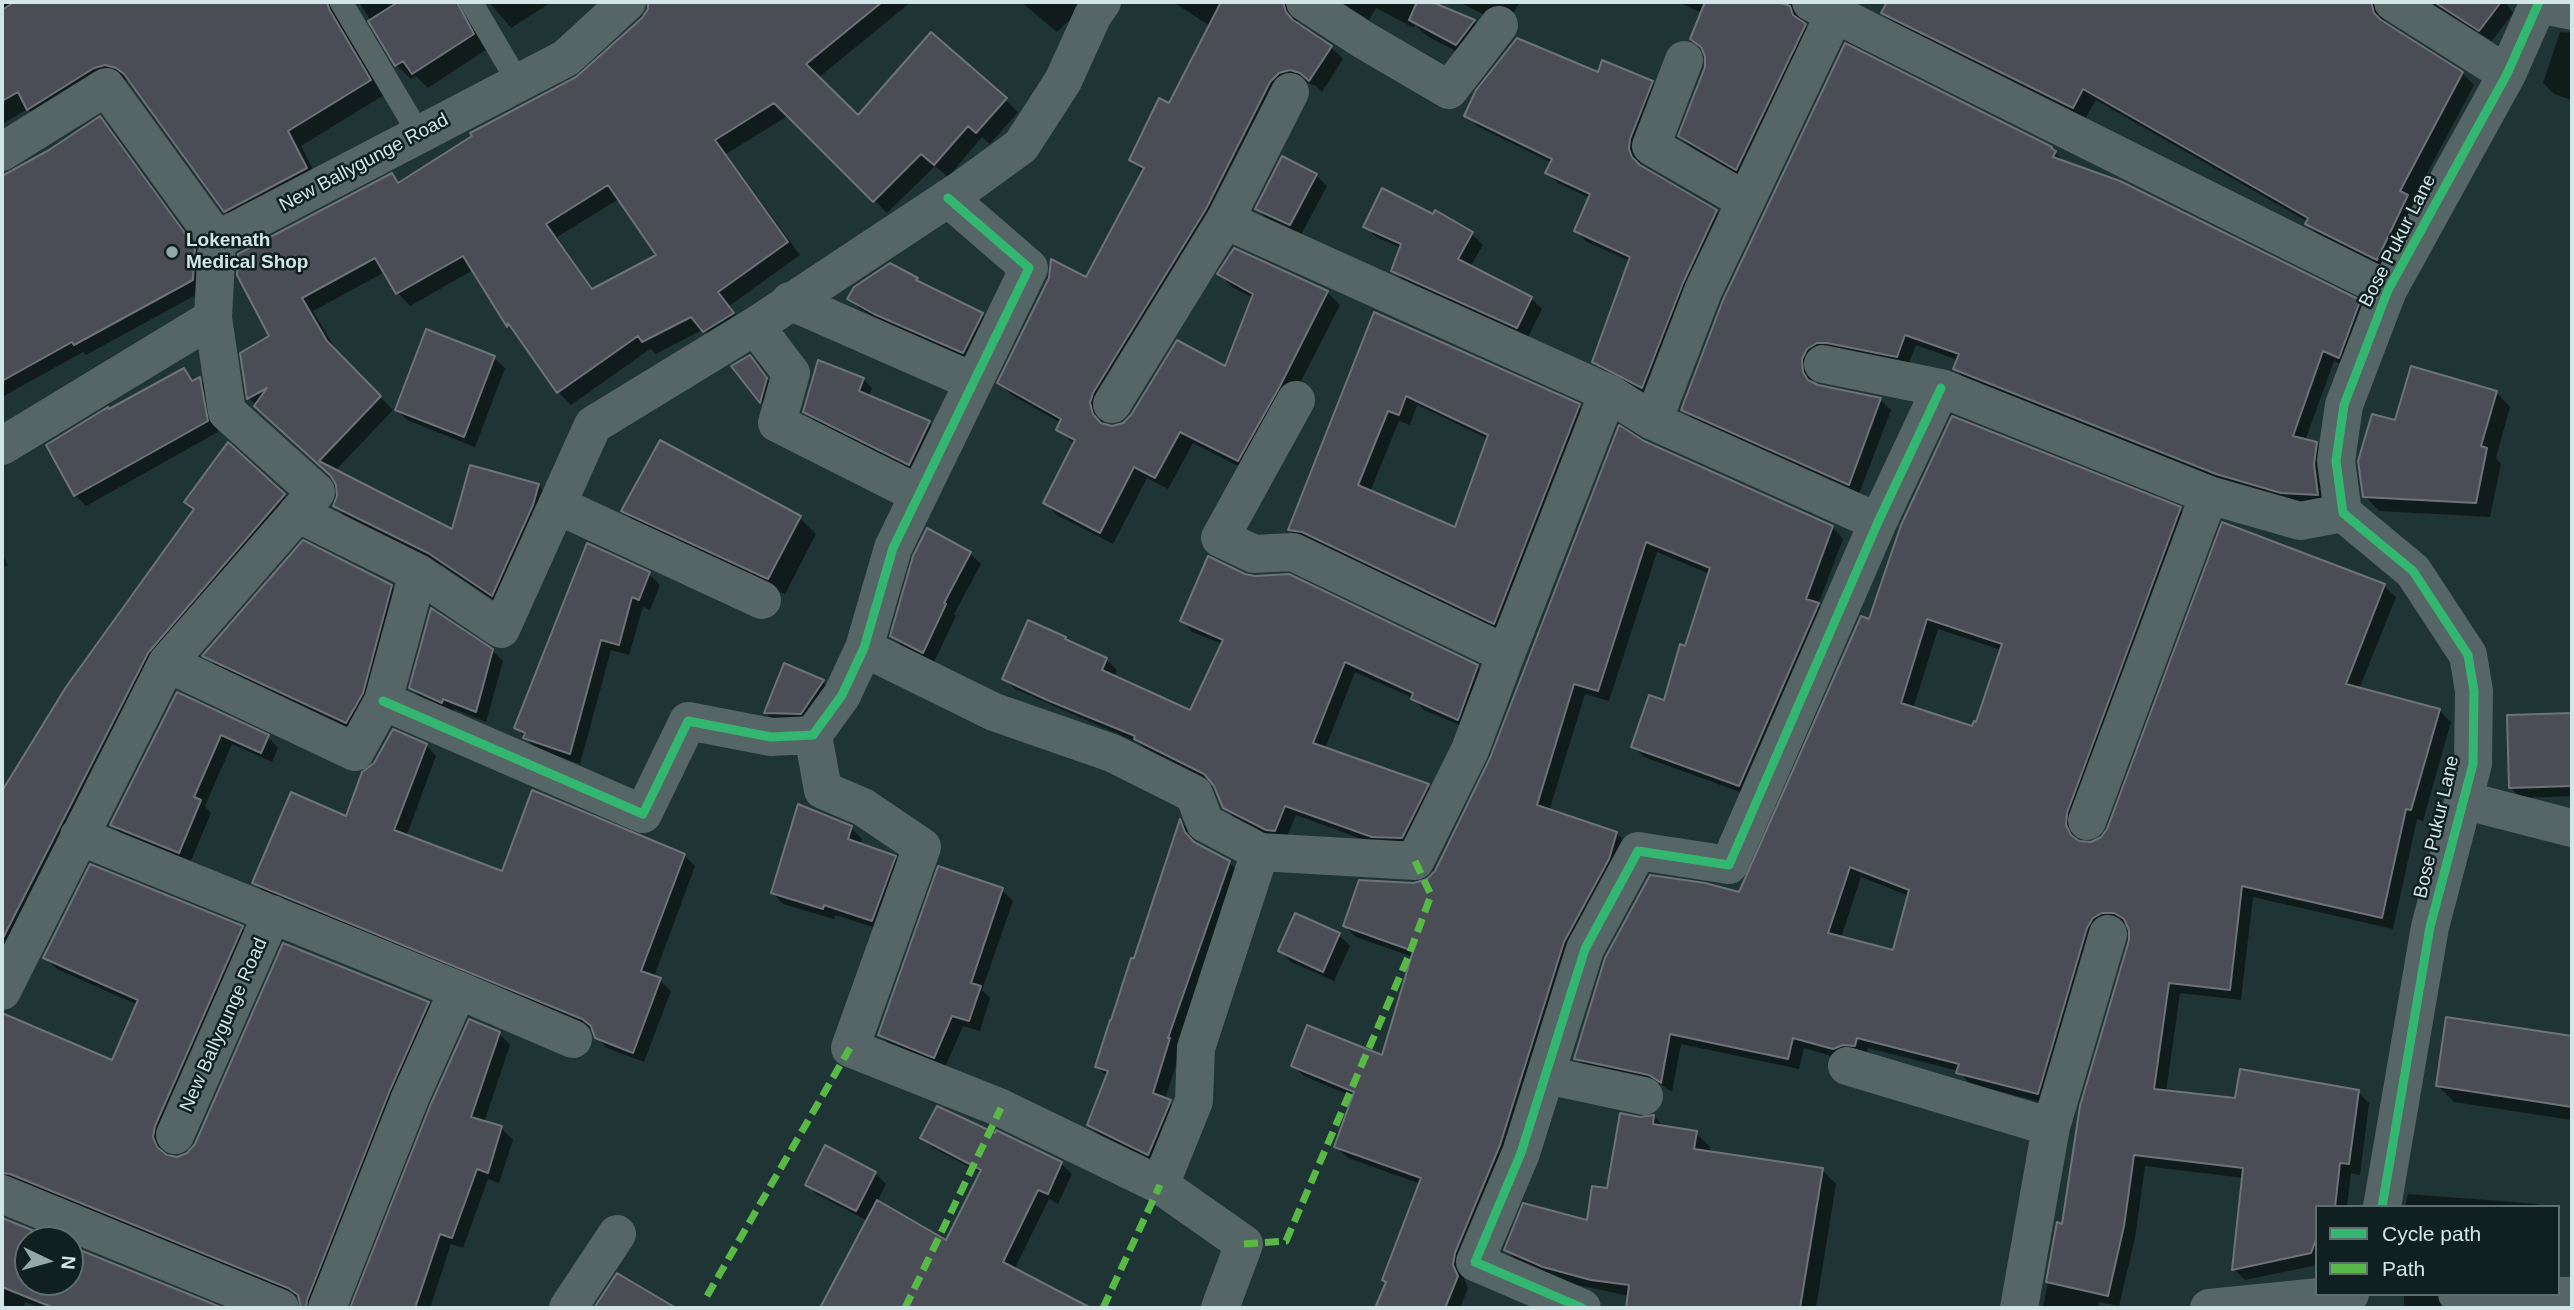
<!DOCTYPE html>
<html>
<head>
<meta charset="utf-8">
<style>
  body { margin:0 }
  #map { position:relative; width:2574px; height:1310px; overflow:hidden; background:#1f3434; font-family:Arial,sans-serif }
  canvas { display:block }
  .frame { position:absolute; inset:0; border:4px solid #d2e6e7; pointer-events:none }
  .legend { position:absolute; left:2315px; top:1205px; width:245px; height:91px; box-sizing:border-box; background:#102020; border:2px solid #5e6f70; margin:0; padding:9px 12px; list-style:none; font-size:21px; color:#d2e6e7 }
  .legend li { display:flex; align-items:center; gap:14px; height:35px }
  .legend b { width:35px; border:2px solid #5e6f70 }
  .north { position:absolute; left:14px; top:1226px; width:70px; height:70px; box-sizing:border-box; background:#102020; border:2px solid #5e6f70; border-radius:50%; rotate:95deg; font-size:19px; font-weight:700; line-height:28px; text-align:center; color:#d2e6e7 }
  .north::after { content:''; display:block; margin:auto; width:24px; height:32px; background:#93a8a8; clip-path:polygon(50% 0,100% 100%,50% 72%,0 100%) }
</style>
</head>
<body>
<div id="map">
<canvas width="2574" height="1310"></canvas>
<div class="frame"></div>
<ul class="legend">
<li><b style="height:9px;background:#33b770"></b>Cycle path</li>
<li><b style="height:9px;background:#58b947"></b>Path</li>
</ul>
<div class="north">N</div>
</div>
<script>
const ctx = document.querySelector('canvas').getContext('2d');
ctx.lineJoin = 'round';
function fillPath(path, color) { ctx.fillStyle = color; ctx.fill(path, 'evenodd'); }
function stroke(path, color, width, dash) { ctx.strokeStyle = color; ctx.lineWidth = width; ctx.lineCap = dash ? 'butt' : 'round'; ctx.setLineDash(dash || []); ctx.stroke(path); }
function drawText(font, color, halo, rows, align = 'center') {
  ctx.font = font + ' Arial,sans-serif'; ctx.lineWidth = 5; ctx.setLineDash([]); ctx.textBaseline = 'middle'; ctx.strokeStyle = halo; ctx.fillStyle = color; for (const [text, x, y, turn = 0] of rows) {
    ctx.save(); ctx.translate(x, y); ctx.rotate((+turn || 0) * Math.PI / 180); ctx.textAlign = isNaN(turn) ? turn : align; if (halo) ctx.strokeText(text, 0, 0); ctx.fillText(text, 0, 0); ctx.restore();
  }
}
const shadow = new Path2D(`
  M2,2H552L511,28L489,2L478,5L487,49L428,88L416,76L411,79L396,65L360,3L349,4L384,95L301,146L320,183L240,225L225,211L131,81L120,79L43,124L28,109L2,124Z
  M649,2H680L682,4L685,2H911L818,78L858,118L1005,100L1018,112L990,144L982,137L948,177L935,166L887,213L789,115L726,154L800,255L729,306L745,327L718,344L704,329L656,354L650,349L571,405L558,392L522,340L508,326L473,270L410,306L398,293L385,272L313,311L340,357L393,410L335,471L453,531L538,485L551,498L505,608L443,566L348,519L335,506L339,496L335,478L249,398L242,354L271,337L392,175L400,183L577,79L643,19L650,8ZM619,199L658,256L594,290L557,237Z
  M1021,2H1088L1057,32Z
  M1173,2H1300L1295,14L1298,25L1331,47L1343,59L1322,92L1315,85L1303,82L1102,416L1104,425L1112,428L1124,424L1226,369L1253,298L1232,287L1220,274L1327,292L1340,305L1292,399L1250,472L1193,443L1168,489L1147,478L1113,544L1057,515L1045,503L1074,444L1058,430L1061,423L1012,395L999,383L1087,279L1143,172L1131,160L1170,105L1210,26Z
  M1341,2H1427L1474,22L1490,37L1473,60L1427,36L1415,25L1414,28L1376,8L1369,20Z
  M1459,2H1520L1511,16L1497,21Z
  M1678,2H1807L1801,18L1803,24L1817,38L1749,181L1693,149L1680,136L1706,68V52L1692,39L1702,13Z
  M1889,2H2387L2382,15L2385,25L2462,73L2474,85L2412,202L2418,208L2389,270L2319,235L2307,224L2308,222L2096,100L2085,119L1895,24L1883,12Z
  M2429,2H2505L2513,13L2492,41Z
  M2560,32L2572,33V100L2554,94L2543,83Z
  M1599,74L1652,82L1662,93L1641,150L1640,161L1642,168L1716,211L1727,222L1653,398L1605,372L1594,361L1630,261L1587,242L1576,231L1590,198L1558,183L1547,172L1552,163L1477,126L1466,115Z
  M100,119L111,129L205,259L203,291L86,355L83,352L2,397V178L50,152Z
  M2051,148L2066,164L2357,301L2368,312L2350,368L2334,361L2305,441L2316,444L2327,455L2328,505L2293,503L2229,485L1966,380L1955,369L1958,360L1916,345L1907,367L1812,371L1813,384L1880,400L1891,410L1859,494L1694,420L1683,409Z
  M1316,175L1327,186L1301,235L1268,220L1257,209Z
  M1436,213L1472,234L1483,245L1470,267L1531,298L1542,309L1528,337L1404,281L1393,270L1401,248L1376,237L1365,226L1434,216Z
  M890,265L922,285L982,315L992,326L974,363L886,324L860,309L849,299Z
  M1375,314L1579,406L1590,417L1505,634L1301,541L1290,530ZM1417,405L1489,439L1456,529L1370,492L1399,421L1410,425Z
  M427,331L494,358L505,368L475,447L407,420L397,410Z
  M754,362L771,384L765,406L733,367Z
  M184,370L195,381L199,379L210,389L218,432L86,506L75,495L110,411Z
  M863,379L872,388L869,396L929,422L938,431L918,472L814,420L805,411Z
  M2496,392L2510,407L2496,458L2501,464L2490,517L2379,511L2365,496L2396,423Z
  M660,442L800,518L816,534L785,594L639,526L623,510Z
  M1643,443L1832,527L1843,539L1818,605L1829,616L1751,796L1644,757L1633,746L1665,703L1710,574L1657,552L1609,701L1585,694L1549,811L1616,833L1628,844L1465,1265L1464,1278L1468,1288L1460,1308H1377L1421,1184L1348,1158L1336,1147L1354,1097L1304,1076L1293,1065L1383,1057L1413,957L1356,937L1345,926L1415,885L1428,881L1436,872Z
  M228,445L296,507L2,952V790L4,791L195,510Z
  M2180,509L2191,520L2077,825L2076,838L2079,843L2092,844L2103,839L2384,586L2396,597L2359,689L2439,710L2451,722L2423,821L2417,819L2393,929L2253,897L2241,1000L2180,993L2166,1092L2236,1100L2358,1092L2369,1103L2360,1175L2351,1173L2347,1207H2317V1265L2245,1280L2234,1269L2244,1178L2145,1166L2135,1238L2119,1306L2099,1302L2098,1308H2043L2058,1225L2063,1226L2131,940V928L2126,924H2114L2049,1104L1970,1084L1959,1071L1868,1048L1866,1056L1846,1060L1804,1048L1799,1069L1681,1044L1672,1092L1662,1085L1587,1069L1576,1058L1740,894L1870,621ZM1938,629L2001,650L1977,724L1973,728L1913,709ZM1861,877L1909,896L1894,952L1841,938Z
  M970,553L981,564L954,614L956,616L934,662L903,647L892,636Z
  M2,554L8,565L2,569Z
  M649,574L660,585L650,610L643,607L629,655L611,650L580,764L536,749L516,728Z
  M1245,576L1255,578L1288,576L1477,667L1488,677L1469,729L1424,710L1413,698L1355,672L1325,749L1428,786L1438,796L1413,848L1384,847L1296,815L1285,841H1278L1235,818L1224,807L1215,784L1147,750L1139,743L1015,689L1004,679L1069,643L1106,659L1117,670L1114,677L1191,712L1223,644L1192,632L1182,621Z
  M391,586L406,601L361,737L220,670L205,655Z
  M492,650L503,661L486,722L454,709L453,712L422,699L411,688Z
  M823,682L833,692L812,724L776,723L766,713Z
  M178,694L268,737L278,748L272,762L232,744L205,806L211,813L190,863L123,835L112,825Z
  M2572,715V796L2521,798L2510,787L2509,716Z
  M426,745L436,756L406,837L503,874L684,855L695,866L654,977L660,980L671,991L644,1062L607,1048L596,1037L593,1029L265,893L254,882L347,818Z
  M799,807L851,828L862,839L860,845L895,857L906,868L883,930L835,915L834,919L783,904L773,893Z
  M1181,822L1191,832L1195,844L1229,862L1240,873L1165,1099L1181,1112L1159,1165L1100,1136L1089,1125L1108,1077L1097,1067Z
  M1002,890L1013,901L982,990L990,998L980,1031L963,1026L945,1067L891,1046L880,1035Z
  M242,928L253,939L164,1149L167,1157L177,1159L188,1154L428,1003L439,1015L319,1308H303L301,1298L23,1185L2,1187V1046L13,1019L113,1062L138,1005L57,969L45,958Z
  M1339,935L1350,946L1334,981L1291,962L1280,951Z
  M2448,1019L2572,1038V1120L2454,1102L2438,1086Z
  M499,1033L510,1045L484,1123L501,1128L513,1140L499,1183L488,1179L463,1248L451,1244L430,1308H352L432,1107Z
  M1654,1116L1665,1128L1696,1133L1710,1147L1709,1153L1822,1170L1836,1184L1816,1308H1628L1629,1296L1559,1281L1520,1264L1506,1250L1589,1222L1608,1190L1640,1119Z
  M997,1132L1061,1164L1072,1174L1058,1204L1049,1199L1014,1270L1077,1303L1083,1308H942L918,1295L911,1308H822L868,1221L818,1195L807,1185L875,1173L886,1184L877,1202L947,1243L981,1173L933,1148L922,1137L995,1136Z
  M2408,1194L2538,1204L2540,1207H2405Z
  M2,1219L52,1240H28V1282H70V1247L218,1308H40L25,1302L24,1308H2Z
  M2404,1294H2456L2449,1308H2404Z`);
const building = new Path2D(`
  M14,2H327L329,9L371,80L288,131L307,168L224,212L124,74L116,68L105,65L94,68L27,110L18,92L2,101V10Z
  M398,2H457L474,34L412,74L403,61L395,66L368,21Z
  M648,2H882L806,64L858,115L931,32L1007,98L976,133L968,126L934,165L921,154L873,202L774,103L715,140L788,242L718,292L734,313L703,332L691,317L642,342L638,336L557,393L508,323L507,327L463,256L396,294L375,258L302,298L327,341L381,396L319,461L452,529L470,465L539,484L533,505L492,596L428,553L333,506L337,496L336,485L331,476L254,406L267,388L247,399L240,353L269,336L237,275L238,254L392,173L398,183L472,136L470,133L576,77L642,18L648,9ZM608,185L656,255L592,289L546,224Z
  M1221,2H1283L1286,12L1293,20L1332,46L1309,81L1300,73L1290,70L1279,73L1270,82L1206,209L1093,393L1090,403L1093,414L1101,423L1112,426L1123,423L1131,415L1177,340L1225,366L1253,294L1217,274L1234,248L1328,291L1280,386L1238,461L1180,432L1155,478L1134,467L1100,533L1043,503L1075,440L1056,430L1061,419L997,383L1049,278L1051,259L1086,277L1144,168L1129,160L1159,98L1169,103Z
  M1417,2H1432L1475,20L1456,45L1409,20Z
  M1705,2H1779L1790,6L1793,15L1806,24L1736,170L1678,136L1705,67V56L1701,47L1690,39Z
  M1887,2H2371L2374,13L2381,20L2463,72L2400,191L2408,195L2377,260L2305,224L2308,218L2083,89L2073,108L1881,13Z
  M2434,2H2501L2479,31Z
  M1517,38L1598,72L1602,60L1653,81L1630,139L1629,149L1632,157L1640,165L1717,210L1683,283L1642,388L1592,362L1630,257L1574,231L1590,194L1545,173L1552,159L1464,116L1476,90Z
  M1845,43L2052,147L2051,148L2056,151L2053,157L2120,181L2358,299L2357,302L2359,304L2339,358L2323,351L2293,436L2317,442L2314,464L2318,495L2281,493L2216,474L1953,369L1959,354L1905,335L1897,357L1827,343H1817L1807,349L1802,359L1803,372L1808,380L1818,385L1881,398L1849,485L1681,410L1723,300Z
  M100,116L195,247L193,280L74,345L72,342L2,381V176L49,150Z
  M1282,156L1317,174L1290,225L1255,209Z
  M1382,188L1433,214L1435,210L1473,232L1458,259L1532,297L1517,328L1391,271L1401,244L1363,227Z
  M890,263L918,278L916,280L983,313L963,353L874,314L847,299L854,287Z
  M1374,312L1580,404L1494,624L1302,532L1288,530ZM1406,396L1488,435L1455,527L1358,485L1388,411L1399,415Z
  M426,329L495,356L464,437L395,410Z
  M750,355L767,378L760,403L731,366Z
  M818,360L864,378L859,391L930,421L909,465L803,412Z
  M2411,366L2497,391L2481,446L2487,448L2476,503L2363,497L2358,461L2372,414L2395,420Z
  M184,368L192,381L200,377L208,421L74,496L46,445L108,407L109,409Z
  M1952,416L2181,507L2067,813L2066,825L2071,835L2079,841L2091,842L2101,837L2107,829L2222,522L2385,584L2346,684L2440,709L2411,810L2406,809L2382,918L2242,886L2230,990L2169,983L2154,1089L2235,1098L2240,1069L2359,1090L2349,1164L2340,1163L2335,1207H2317V1237L2311,1253L2232,1270L2243,1168L2134,1155L2124,1226L2108,1296L2046,1282L2057,1222L2062,1224L2080,1106L2129,940V930L2124,919L2114,913H2102L2093,918L2087,928L2038,1094L1956,1073L1959,1064L1857,1038L1855,1046L1843,1045L1833,1049L1793,1038L1788,1059L1670,1034L1661,1083L1649,1075L1574,1059L1605,958L1650,875L1705,883L1739,892L1861,616L1869,619L1901,525ZM1927,619L2002,644L1976,722L1974,721L1972,726L1901,703ZM1850,867L1909,890L1893,950L1828,933Z
  M1619,425L1644,441L1833,526L1806,599L1819,603L1739,786L1631,747L1649,695L1664,700L1680,644L1685,646L1710,568L1646,542L1598,691L1574,684L1537,805L1617,832L1609,859L1564,942L1500,1145L1455,1253L1453,1265L1458,1276L1445,1308H1375L1386,1282L1382,1280L1421,1178L1334,1147L1354,1092L1291,1066L1307,1025L1382,1055L1413,951L1343,926L1359,880L1414,883L1427,879L1435,871L1490,758Z
  M660,440L801,516L768,579L621,511Z
  M228,442L285,494L148,653L2,940V791L66,687L194,509L184,502Z
  M927,528L971,552L944,603L946,604L923,653L890,636L913,556Z
  M303,540L392,585L363,693L346,723L202,656Z
  M587,543L650,572L639,600L632,597L619,645L601,640L570,754L523,738L525,733L514,728Z
  M1208,556L1245,574L1255,576L1289,574L1478,665L1458,720L1411,699L1413,693L1345,662L1313,743L1429,784L1402,838L1372,837L1285,806L1275,831L1266,830L1223,808L1214,786L1204,774L1134,739L1135,736L1047,700L1002,679L1028,620L1066,637L1065,639L1107,658L1102,670L1190,710L1223,640L1180,621Z
  M431,608L493,649L476,712L443,699L442,703L409,688Z
  M784,663L824,680L801,714L764,713Z
  M177,692L269,735L261,753L221,735L194,797L201,800L179,853L110,825Z
  M2572,713V786L2509,788L2507,715Z
  M393,729L427,744L394,830L502,871L532,790L685,854L641,971L661,978L633,1053L595,1038L591,1026L582,1019L252,883L291,792L346,816L362,772L374,763Z
  M798,804L852,826L848,839L896,856L872,921L824,905L823,909L771,893Z
  M1180,819L1185,832L1194,842L1230,861L1168,1038H1170L1153,1093L1171,1100L1148,1155L1087,1125L1108,1071L1095,1067L1110,1020H1111L1131,958H1134Z
  M90,864L243,926L155,1126L153,1137L157,1147L167,1155L177,1157L187,1153L195,1144L283,943L429,1002L390,1090L307,1300L306,1308H301L298,1295L288,1288L10,1174L2,1173V1013L112,1060L138,1000L43,958Z
  M938,866L1003,888L971,983L981,986L969,1021L952,1016L934,1058L878,1035Z
  M1295,913L1340,933L1323,972L1278,951Z
  M2446,1017L2572,1036V1107L2436,1086Z
  M469,1019L500,1032L471,1117L502,1126L488,1173L477,1169L452,1238L440,1234L415,1308H350L430,1106Z
  M937,1106L995,1133L996,1130L1062,1162L1048,1194L1038,1190L1003,1262L1091,1308H820L877,1200L946,1240L981,1170L920,1138Z
  M1620,1113L1640,1117L1654,1115L1653,1124L1697,1131L1694,1149L1823,1168L1800,1308H1626L1629,1285L1591,1280L1543,1267L1504,1250L1523,1203L1587,1220L1592,1186L1607,1188Z
  M825,1145L876,1172L856,1211L805,1185Z
  M2,1218L57,1240H28V1282H70V1246L223,1308H54L2,1287Z
  M617,1273L676,1308H594Z`);
const service = new Path2D(`
  M341,2L419,134
  M471,2L518,82`);
const minor = new Path2D(`
  M1305,2L1362,39L1449,90L1499,25
  M1811,2L2388,290
  M2393,2L2507,74
  M2537,2L2538,4L2572,11
  M1684,60L1651,146L1746,201
  M2,152L106,87L217,240
  M1225,220L1608,393
  M217,240L566,58L627,2
  M790,301L972,381
  M755,326L791,373L777,423L918,494
  M1823,364L1941,388L2209,495L2300,521L2343,513
  M1296,400L1220,538L1254,554L1293,552L1506,654L1608,393L1653,421L1878,522
  M1112,404L1225,220L1290,92
  M1653,421L1703,291L1835,13
  M2,446L213,318
  M557,505L762,600
  M297,513L418,573L501,629L593,425L755,326L962,189L1021,146L1063,81L1093,15L1102,2
  M864,648L994,712L1112,753L1194,794L1205,823L1260,852L1415,861L1470,750L1506,654
  M167,663L355,752L383,701L418,573
  M383,701L643,814L688,721L771,737L813,735L842,695L864,648L893,548L1029,268L948,198
  M813,735L823,790L863,807L922,847L850,1048L1001,1108L1160,1185L1244,1244L1220,1308
  M2463,800L2572,828
  M2087,821L2209,495
  M79,836L458,990L573,1039
  M2,991L167,663L316,492L227,412L213,318L217,240
  M1847,1066L2051,1127L2019,1308
  M1546,1075L1644,1096
  M2051,1127L2108,934
  M175,1135L272,914
  M1160,1185L1194,1101L1196,1048L1260,852
  M2,1194L280,1308
  M2382,1207L2430,927L2473,764L2474,691L2468,655L2413,571L2343,513L2336,461L2344,405L2388,290L2507,74L2539,2
  M2457,1294L2572,1296
  M327,1308L410,1098L458,990
  M568,1308L617,1234
  M1582,1308L1475,1262L1521,1153L1585,949L1638,851L1729,865L1878,522L1941,388
  M2209,1308L2350,1294`);
const quiet = new Path2D(`
  M1244,1244L1286,1241L1409,955L1431,895L1415,861
  M707,1296L850,1048
  M905,1308L1001,1108
  M1103,1308L1160,1185`);
const cycleway = new Path2D(`
  M383,701L643,814L688,721L771,737L813,735L842,695L864,648L893,548L1029,268L948,198
  M2382,1207L2430,927L2473,764L2474,691L2468,655L2413,571L2343,513L2336,461L2344,405L2388,290L2507,74L2539,2
  M1582,1308L1475,1262L1521,1153L1585,949L1638,851L1729,865L1878,522L1941,388`);
const markers = [
  [172,252,7,"#93a8a8"]
];
const streetNames = [
  ["New Ballygunge Road",364,163,-28],
  ["Bose Pukur Lane",2398,241,-63],
  ["Bose Pukur Lane",2437,827,-77],
  ["New Ballygunge Road",224,1025,-66]
];
const poiNames = [
  ["Lokenath",186,241],
  ["Medical Shop",186,263]
];
fillPath(shadow, '#0007');
fillPath(building, '#4a4d55');
stroke(building, '#6e7378', 2);
stroke(service, '#566565', 23);
stroke(minor, '#566565', 38);
stroke(quiet, '#58b947', 7, [14, 7]);
stroke(cycleway, '#33b770', 9);
for (const [x, y, r, color] of markers) { const dot = new Path2D(); dot.arc(x, y, r, 0, 2 * Math.PI); ctx.fillStyle = color; ctx.fill(dot); stroke(dot, '#102020', 2.5); }
drawText('19px', '#d2e6e7', '#102020', streetNames);
drawText('bold 19px', '#d2e6e7', '#102020', poiNames, 'left');
</script>
</body>
</html>
